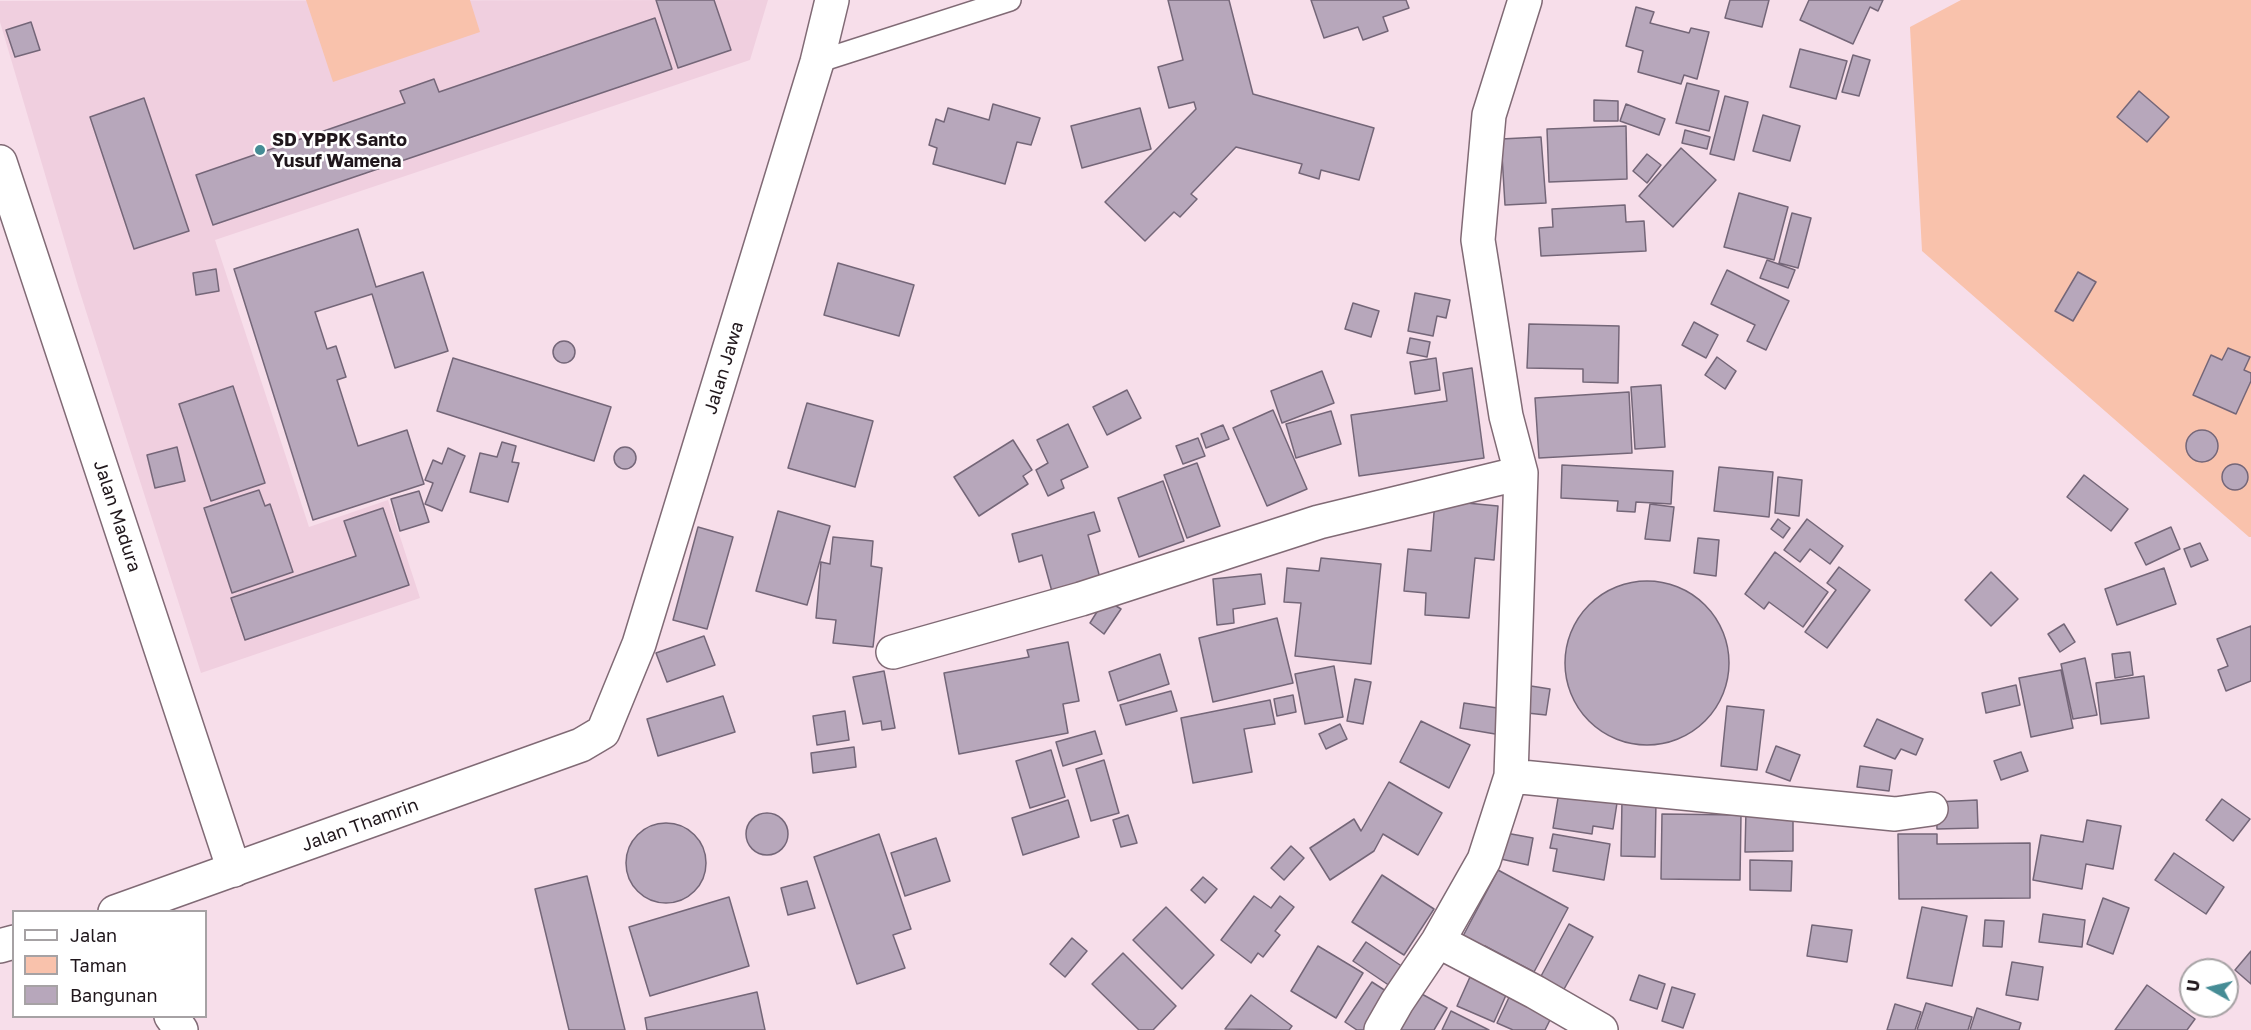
<!DOCTYPE html>
<html>
<head>
<meta charset="utf-8">
<style>
  body { margin:0 }
  #map { position:relative; width:2251px; height:1030px; overflow:hidden; background:#f7deea; font-family:"Golos Text",sans-serif }
  canvas { display:block }
  .legend { position:absolute; left:12px; top:910px; width:195px; height:108px; box-sizing:border-box; background:#fff; border:2px solid #a6a2a4; margin:0; padding:8px 10px; list-style:none; font-size:18px; color:#20171c }
  .legend li { display:flex; align-items:center; gap:12px; height:30px }
  .legend b { width:30px; border:2px solid #a6a2a4 }
  .north { position:absolute; left:2179px; top:958px; width:60px; height:60px; box-sizing:border-box; background:#fff; border:2px solid #a6a2a4; border-radius:50%; rotate:278deg; font-size:16px; font-weight:700; line-height:24px; text-align:center; color:#20171c }
  .north::after { content:''; display:block; margin:auto; width:21px; height:27px; background:#458c95; clip-path:polygon(50% 0,100% 100%,50% 72%,0 100%) }
</style>
</head>
<body>
<div id="map">
<canvas width="2251" height="1030"></canvas>
<ul class="legend">
<li><b style="height:8px;background:#fff"></b>Jalan</li>
<li><b style="height:16px;background:#f9c2ac"></b>Taman</li>
<li><b style="height:16px;background:#b7a7bb"></b>Bangunan</li>
</ul>
<div class="north">U</div>
</div>
<script>
const ctx = document.querySelector('canvas').getContext('2d');
ctx.lineJoin = 'round';
function fillPath(path, color) { ctx.fillStyle = color; ctx.fill(path, 'evenodd'); }
function stroke(path, color, width, dash) { ctx.strokeStyle = color; ctx.lineWidth = width; ctx.lineCap = dash ? 'butt' : 'round'; ctx.setLineDash(dash || []); ctx.stroke(path); }
function drawText(font, color, halo, rows, align = 'center') {
  ctx.font = font + ' "Golos Text",sans-serif'; ctx.lineWidth = 5; ctx.setLineDash([]); ctx.textBaseline = 'middle'; ctx.strokeStyle = halo; ctx.fillStyle = color; for (const [text, x, y, turn = 0] of rows) {
    ctx.save(); ctx.translate(x, y); ctx.rotate((+turn || 0) * Math.PI / 180); ctx.textAlign = isNaN(turn) ? turn : align; if (halo) ctx.strokeText(text, 0, 0); ctx.fillText(text, 0, 0); ctx.restore();
  }
}
const built = new Path2D(`
  M768,0L750,60L215,240L309,527L388,500L420,598L201,673L78,286L0,22V1Z`);
const green = new Path2D(`
  M306,0H470L480,32L333,82Z
  M1961,0H2251V537H2249L1922,251L1910,27Z`);
const building = new Path2D(`
  M656,0H714L731,50L678,68Z
  M1168,0H1229L1253,94L1374,128L1359,180L1321,170L1319,179L1299,173L1302,164L1236,147L1191,194L1197,199L1180,217L1174,212L1145,241L1105,202L1196,109L1194,102L1169,108L1158,67L1183,60Z
  M1311,0H1406L1409,8L1383,17L1388,31L1363,40L1358,27L1324,38Z
  M1730,0H1769L1762,27L1725,18Z
  M1809,0H1883L1878,11L1870,7L1853,44L1800,20Z
  M1636,7L1654,12L1650,23L1689,33L1691,28L1709,32L1697,79L1684,75L1681,84L1638,72L1643,51L1626,46Z
  M655,18L672,69L213,225L196,175L405,103L400,91L434,79L439,92Z
  M31,22L40,50L15,57L6,30Z
  M1800,49L1847,61L1836,99L1790,87Z
  M1853,55L1870,60L1859,96L1842,92Z
  M1687,83L1719,91L1709,131L1676,123Z
  M2139,91L2169,117L2147,142L2117,117Z
  M1725,96L1748,102L1734,160L1710,154Z
  M144,98L189,231L134,249L90,117Z
  M1594,100L1618,101V121H1594Z
  M993,104L1040,118L1031,145L1017,142L1005,184L933,164L937,148L929,145L936,119L944,122L948,108L989,120Z
  M1626,104L1665,119L1659,135L1620,121Z
  M1140,108L1151,149L1082,168L1071,126Z
  M1763,115L1800,126L1790,161L1753,151Z
  M1626,126L1627,179L1549,182L1547,129Z
  M1685,130L1710,137L1707,149L1682,143Z
  M1541,137L1546,203L1505,205L1501,139Z
  M1681,148L1716,180L1673,227L1639,196Z
  M1647,154L1661,165L1647,183L1633,171Z
  M1739,193L1788,207L1774,260L1724,247Z
  M1625,205L1626,222L1644,221L1646,251L1541,256L1539,228L1553,227L1552,209Z
  M1792,213L1811,218L1798,268L1779,263Z
  M358,229L376,287L423,272L448,351L395,368L372,294L315,312L327,349L336,346L346,377L337,380L358,446L407,430L424,484L313,520L234,269Z
  M1767,260L1795,270L1788,288L1760,278Z
  M838,263L914,285L899,336L824,315Z
  M216,269L219,291L196,295L193,273Z
  M1727,270L1789,301L1766,350L1747,341L1755,325L1711,304Z
  M2078,272L2096,282L2073,321L2055,311Z
  M1415,293L1450,300L1446,318L1437,316L1433,336L1408,331Z
  M1353,303L1379,311L1371,337L1345,329Z
  M1694,322L1718,335L1706,358L1682,345Z
  M1529,324L1619,326L1618,383L1583,382V369L1527,368Z
  M1410,338L1430,342L1427,357L1407,353Z
  M553 352a11 11 0 1 1 22 0a11 11 0 1 1-22 0Z
  M2228,348L2250,357L2244,370L2251,373V381L2236,414L2193,395L2211,355L2222,360Z
  M1717,357L1736,371L1725,389L1705,375Z
  M453,358L611,407L594,461L437,411Z
  M1436,358L1440,390L1415,394L1410,362Z
  M1472,368L1484,458L1359,476L1351,415L1447,401L1443,373Z
  M1322,371L1334,403L1282,423L1271,391Z
  M1661,385L1665,447L1635,449L1631,387Z
  M233,386L265,483L211,501L179,404Z
  M1127,390L1141,418L1107,435L1093,407Z
  M1629,392L1632,453L1539,458L1535,398Z
  M807,403L873,421L855,487L788,468Z
  M1273,410L1307,489L1267,506L1233,428Z
  M1331,411L1341,444L1296,458L1286,424Z
  M1068,424L1088,467L1061,480L1064,488L1048,496L1036,470L1048,463L1037,440Z
  M1223,425L1229,439L1206,448L1201,434Z
  M2186 446a16 16 0 1 1 32 0a16 16 0 1 1-32 0Z
  M1198,438L1205,456L1183,464L1176,446Z
  M1013,440L1032,470L1023,476L1028,484L979,516L954,477Z
  M502,442L516,446L512,462L519,463L508,502L470,492L480,453L497,457Z
  M614 458a11 11 0 1 1 22 0a11 11 0 1 1-22 0Z
  M177,447L185,481L155,488L147,455Z
  M448,448L465,456L442,511L425,504L433,483L425,480L433,460L442,464Z
  M1197,463L1220,526L1187,538L1164,475Z
  M2222 477a13 13 0 1 1 26 0a13 13 0 1 1-26 0Z
  M1562,465L1673,471L1671,504L1636,502L1635,512L1617,511L1618,501L1561,498Z
  M1719,467L1773,472L1769,517L1714,511Z
  M2084,475L2128,509L2111,531L2067,497Z
  M1778,477L1802,480L1799,516L1775,513Z
  M1163,481L1184,541L1139,557L1118,498Z
  M259,490L265,506L270,504L293,572L232,593L204,508Z
  M419,491L429,522L400,531L391,499Z
  M1435,500L1498,506L1494,560L1475,558L1469,618L1425,615L1426,593L1404,591L1408,549L1431,551Z
  M1650,504L1674,507L1670,541L1645,539Z
  M383,508L409,585L245,640L231,598L356,556L344,521Z
  M778,511L830,526L807,605L756,591Z
  M1094,512L1100,531L1088,535L1102,585L1054,599L1042,555L1019,562L1012,534Z
  M1778,519L1790,528L1783,538L1771,529Z
  M1807,519L1843,546L1830,564L1810,549L1800,562L1784,550Z
  M698,527L733,537L707,629L673,620Z
  M2171,527L2180,549L2146,565L2135,543Z
  M833,537L873,541L871,566L882,568L873,647L833,643L836,620L816,618L821,562L830,564Z
  M1698,538L1719,540L1716,576L1694,573Z
  M2200,543L2208,560L2191,567L2184,549Z
  M1775,552L1828,592L1803,627L1769,602L1764,609L1745,594Z
  M1321,558L1381,564L1371,664L1295,656L1301,603L1284,602L1287,568L1319,571Z
  M1839,567L1870,590L1827,648L1805,632L1836,590L1827,583Z
  M2164,568L2176,604L2117,625L2105,589Z
  M1991,572L2018,599L1991,626L1965,600Z
  M1261,574L1265,604L1233,609L1234,623L1217,625L1213,579Z
  M1565 663a82 82 0 1 1 164 0a82 82 0 1 1-164 0Z
  M1105,599L1121,609L1104,634L1090,623Z
  M1277,618L1293,683L1213,702L1199,638Z
  M2064,624L2075,642L2060,652L2048,634Z
  M2251,626V681L2226,691L2218,670L2228,666L2217,639Z
  M704,636L715,665L667,682L656,653Z
  M1068,642L1079,701L1063,704L1068,733L959,754L944,673L1029,657L1027,650Z
  M2130,652L2133,675L2115,678L2112,654Z
  M1160,654L1169,684L1118,701L1109,672Z
  M2085,658L2097,715L2073,719L2061,664Z
  M1334,666L1343,717L1305,724L1295,674Z
  M2061,670L2073,728L2031,737L2019,678Z
  M884,671L895,728L882,730L881,721L863,724L853,677Z
  M2144,676L2149,718L2101,724L2096,683Z
  M1355,679L1371,682L1363,724L1347,721Z
  M2016,685L2020,705L1986,713L1982,693Z
  M1531,686L1550,689L1546,715L1527,713Z
  M1171,691L1177,711L1126,725L1120,705Z
  M1293,695L1296,712L1277,716L1274,699Z
  M723,696L735,732L658,756L647,719Z
  M1270,700L1275,724L1244,729L1252,772L1193,783L1181,718Z
  M1464,703L1504,709L1501,735L1460,728Z
  M1727,706L1764,710L1757,770L1721,766Z
  M845,711L849,740L817,745L813,716Z
  M1877,719L1923,739L1916,755L1901,749L1895,759L1864,746Z
  M1421,721L1470,745L1449,788L1400,762Z
  M1340,724L1347,739L1326,749L1319,734Z
  M1095,731L1102,754L1063,766L1056,742Z
  M1776,746L1800,755L1790,781L1766,772Z
  M854,747L856,767L813,773L811,753Z
  M1051,750L1065,797L1030,808L1016,761Z
  M2021,752L2028,771L2001,780L1994,761Z
  M1104,760L1119,813L1091,821L1076,769Z
  M1860,766L1892,770L1889,791L1857,787Z
  M1389,782L1442,813L1418,855L1383,834L1374,851L1330,880L1310,848L1354,819L1361,831Z
  M1560,786L1617,803L1613,829L1593,826L1592,834L1553,828Z
  M2222,799L2250,819L2233,841L2206,820Z
  M1068,800L1079,837L1023,855L1012,818Z
  M1622,800L1656,801L1655,857L1621,856Z
  M1977,800L1978,828L1937,829L1936,802Z
  M1746,810H1793V851L1745,852Z
  M746 834a21 21 0 1 1 42 0a21 21 0 1 1-42 0Z
  M1662,814L1741,815L1740,880L1661,879Z
  M1128,815L1137,843L1121,847L1113,820Z
  M2087,820L2121,826L2113,869L2086,864L2082,889L2033,880L2041,835L2083,842Z
  M626 863a40 40 0 1 1 80 0a40 40 0 1 1-80 0Z
  M1506,833L1533,838L1528,865L1501,859Z
  M879,834L911,929L893,935L905,968L857,984L814,857Z
  M1553,834L1610,844L1604,880L1553,871L1557,849L1550,848Z
  M1898,834H1937V844L2030,843V898L1899,899Z
  M936,838L950,881L905,896L891,853Z
  M1291,846L1304,858L1284,880L1271,868Z
  M2174,853L2224,887L2206,914L2155,880Z
  M1750,860L1792,861L1791,891L1750,890Z
  M1498,870L1568,908L1534,972L1485,946L1483,949L1462,938Z
  M1382,875L1434,909L1404,955L1352,922Z
  M587,876L625,1030H569L535,889Z
  M1203,877L1217,889L1205,903L1191,890Z
  M807,881L815,908L788,915L781,888Z
  M1254,896L1271,908L1280,896L1294,907L1275,931L1280,935L1263,957L1258,953L1251,963L1221,940Z
  M729,897L749,966L650,996L629,927Z
  M2103,898L2129,908L2113,954L2087,944Z
  M1166,907L1214,955L1182,989L1133,940Z
  M1922,907L1967,916L1952,986L1907,978Z
  M2043,914L2085,920L2082,947L2039,942Z
  M1985,920L2004,921L2002,947L1983,946Z
  M1569,924L1593,937L1563,991L1540,978Z
  M1812,925L1852,930L1847,962L1807,956Z
  M1072,938L1087,951L1065,977L1050,964Z
  M1366,942L1403,967L1390,986L1353,961Z
  M1318,946L1363,973L1336,1018L1291,991Z
  M2251,951V984L2235,970Z
  M1123,953L1176,1006L1153,1030H1139L1092,984Z
  M2012,962L2043,967L2038,1000L2006,995Z
  M1474,968L1511,984L1494,1022L1457,1006Z
  M1639,975L1665,984L1657,1009L1630,1000Z
  M1372,982L1389,993L1365,1030H1357L1345,1022Z
  M2147,985L2195,1019L2187,1030H2115Z
  M1672,987L1695,994L1683,1028L1662,1021Z
  M757,992L765,1030H647L645,1018Z
  M1420,993L1447,1008L1434,1030H1399Z
  M1511,993L1554,1012L1545,1030H1513L1497,1023Z
  M1251,995L1292,1026L1289,1030L1225,1029Z
  M1926,1003L1972,1017L1968,1030H1917Z
  M1895,1004L1921,1012L1915,1030H1887Z
  M1977,1008L2021,1023L2019,1030H1970Z
  M1451,1011L1489,1030H1442Z`);
const service = new Path2D(`
  M817,62L1010,0`);
const minor = new Path2D(`
  M0,162L234,870
  M893,652L1081,599L1319,522L1521,473
  M1511,776L1895,814L1931,809
  M1438,941L1535,992L1601,1030
  M171,1016L181,1030
  M1381,1030L1397,1002L1438,941L1484,860L1511,776L1521,473L1506,416L1478,240L1489,115L1525,0`);
const tertiary = new Path2D(`
  M115,912L581,745L603,732L639,644L817,62L832,0
  M0,946L14,942`);
const markers = [
  [260,150,6,"#458c95"]
];
const poiNames = [
  ["SD YPPK Santo",272,140],
  ["Yusuf Wamena",272,161]
];
const streetNames = [
  ["Jalan Jawa",724,368,-73],
  ["Jalan Madura",117,516,72],
  ["Jalan Thamrin",360,825,-20]
];
fillPath(built, '#f0cfdf');
fillPath(green, '#f9c2ac');
fillPath(building, '#b7a7bb');
stroke(building, '#746678', 1.5);
stroke(service, '#806a75', 24);
stroke(minor, '#806a75', 36);
stroke(tertiary, '#806a75', 36);
stroke(service, '#fff', 21);
stroke(minor, '#fff', 33);
stroke(tertiary, '#fff', 33);
for (const [x, y, r, color] of markers) { const dot = new Path2D(); dot.arc(x, y, r, 0, 2 * Math.PI); ctx.fillStyle = color; ctx.fill(dot); stroke(dot, '#fff', 2); }
drawText('bold 18px', '#20171c', '#fff', poiNames, 'left');
drawText('18px', '#20171c', '#fff', streetNames);
</script>
</body>
</html>
